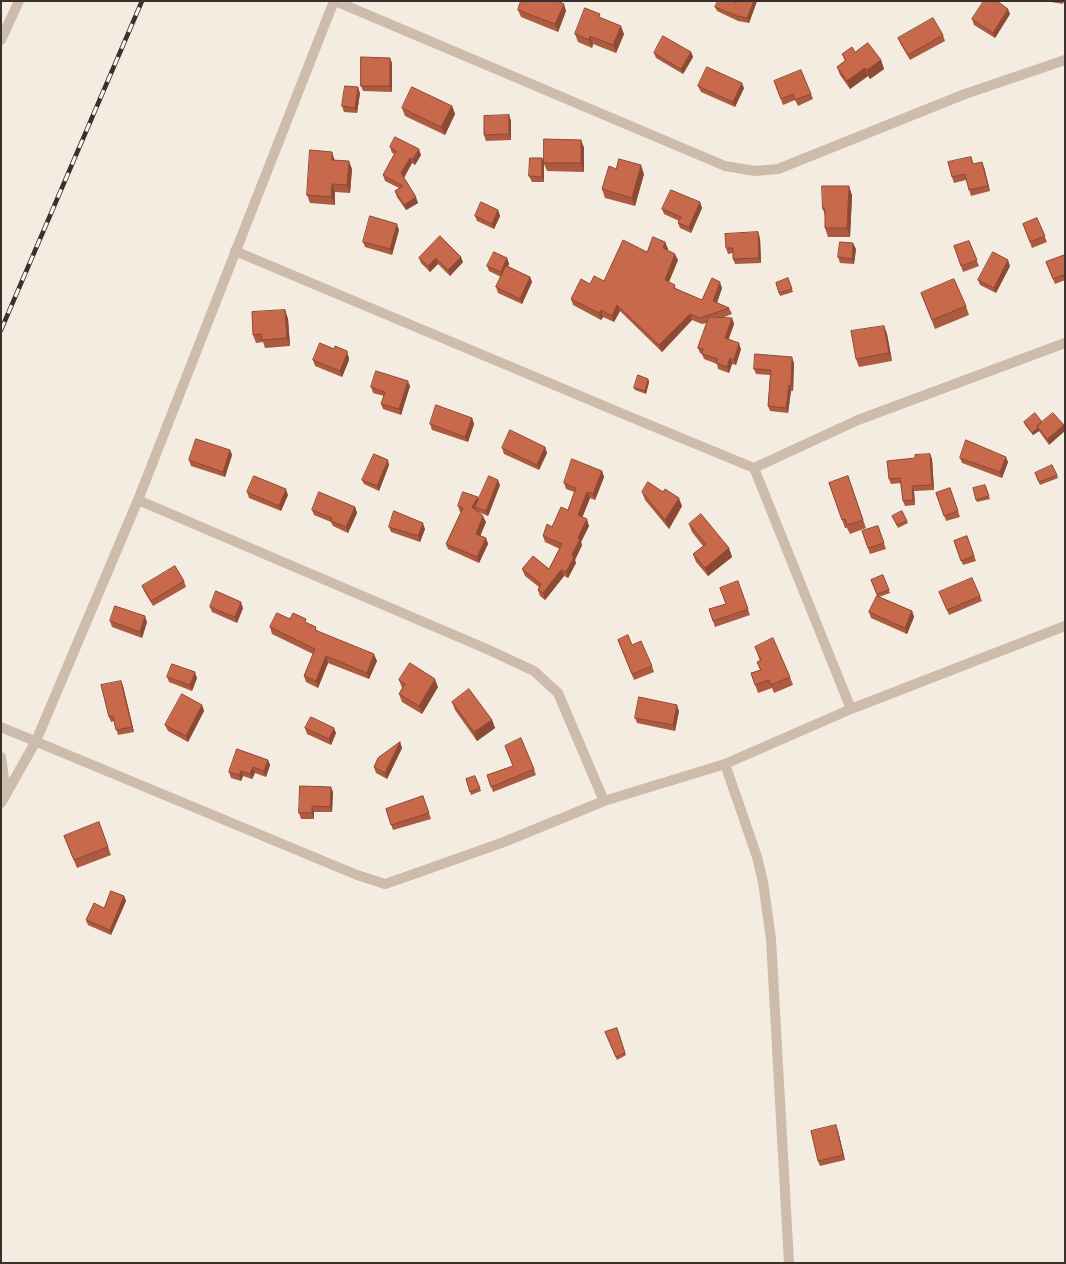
<!DOCTYPE html>
<html>
<head>
<meta charset="utf-8">
<style>
  body { margin:0 }
  #map { position:relative; width:1066px; height:1264px; overflow:hidden; background:#f4ebe1; font-family:"Space Grotesk",sans-serif }
  canvas { display:block }
  .frame { position:absolute; inset:0; border:2px solid #3b302b; pointer-events:none }
</style>
</head>
<body>
<div id="map">
<canvas width="1066" height="1264"></canvas>
<div class="frame"></div>
</div>
<script>
const ctx = document.querySelector('canvas').getContext('2d');
ctx.lineJoin = 'round';
function stroke(path, color, width, dash) { ctx.strokeStyle = color; ctx.lineWidth = width; ctx.lineCap = dash ? 'butt' : 'round'; ctx.setLineDash(dash || []); ctx.stroke(path); }
function fillPath(path, color) { ctx.fillStyle = color; ctx.fill(path, 'evenodd'); }
const minor = new Path2D(`
  M335,1L725,166L755,171L778,169L965,94L1065,60
  M1,40L19,1
  M235,251L628,416L754,468L858,420L1065,343
  M754,468L851,709
  M138,500L489,650L534,671L558,693L604,801
  M1,727L357,875L385,884L411,875L504,842L604,801L725,764L851,709L1065,626
  M1,757L6,794
  M725,764L757,857L763,882L771,939L789,1263
  M1,803L36,741L138,500L334,1`);
const rail = new Path2D(`
  M1,330L142,1`);
const wall = new Path2D(`
  M521,1H561L560,2L566,11L558,32L521,17L518,10Z
  M757,1L749,23L738,21L717,11L715,7L736,3Z
  M1045,1H1064L1063,4Z
  M1010,14L995,38L974,25L972,19Z
  M601,18L624,34L616,53L593,44L592,48L578,42L575,34Z
  M943,35L945,41L910,60L900,43L898,38Z
  M691,52L693,57L683,74L656,58L654,53Z
  M855,52L881,60L884,69L870,79L868,76L850,89L840,75L837,67L845,61L842,54Z
  M392,63V92L363,91L361,86Z
  M698,86L744,88L735,107L701,92Z
  M776,87L811,94L813,99L798,106L795,100L783,105Z
  M360,93L357,113L344,112L342,106Z
  M452,106L455,114L445,135L405,116L402,108Z
  M509,115L511,121V140L486,141L484,135Z
  M581,140L584,148V172L547,171L544,164V182H532L529,176L542,158L544,162Z
  M390,147L421,155L415,165L412,163L404,178L418,203L406,210L397,197L395,191L399,188L385,181L383,175L395,154L392,153Z
  M335,160L352,169L350,193L335,192V205L310,203L307,195Z
  M973,164L984,167L990,191L971,196L966,180L954,183L952,177Z
  M616,169L644,174L635,206L605,198L602,189Z
  M852,195L850,237H828L825,228V216L823,209Z
  M700,202L702,208L691,233L680,228L678,223L679,221L664,214L662,209Z
  M498,210L500,216L494,229L477,221L475,216Z
  M1037,218L1047,242L1032,248L1023,224Z
  M399,230L392,255L365,247L363,242Z
  M440,236L463,262L450,276L438,264L430,272L421,263L419,258Z
  M760,238L761,263L735,264L733,259V253L728,254L726,248Z
  M969,241L979,266L963,272L954,246Z
  M665,242L668,249L667,250L678,260L669,282L677,289L702,300L722,288L717,303L729,308L732,314L722,318H732L734,324L728,340L741,349L736,365L732,364L729,373L718,369L717,364L704,359L702,354L700,353L698,348L707,323L702,324L692,320L662,352L620,311L614,322L603,317L601,320L573,305L571,299L590,284L604,281L647,252Z
  M856,249L854,264L840,263L838,257Z
  M1065,255V280L1055,284L1046,262Z
  M507,258L509,264L508,266L530,277L532,282L522,304L498,293L496,287L501,277L489,271L487,266Z
  M1010,266L996,293L980,285L978,280Z
  M788,278L793,292L780,296L776,283Z
  M921,293L966,306L969,315L935,329Z
  M285,310L288,319L290,346L265,348L263,342L256,343L253,335Z
  M884,326L887,334L892,361L859,367L856,359Z
  M349,356V360L342,377L315,366L313,360Z
  M794,363L793,391H791L788,413L770,411L768,406L770,375L756,374L754,369Z
  M648,379L649,382L646,394L635,390L634,388Z
  M410,386L401,415L383,409L381,404L384,396L373,393L371,387Z
  M472,418L474,424L468,442L432,430L430,424Z
  M1024,422H1042L1049,445L1039,431L1033,435L1025,425Z
  M545,447L547,453L539,470L504,454L502,448Z
  M230,450L232,455L225,477L191,466L189,460Z
  M930,454L932,459L934,490L914,491L915,505L905,506L903,501L901,483L891,484L889,479Z
  M960,458L1008,462L1002,478L962,463Z
  M389,465L379,491L364,484L362,480Z
  M602,471L604,477L595,500L590,498L582,517L589,526L581,542L582,545L575,560L576,563L568,578L564,576L545,600L540,596L538,590L539,587L525,576L522,569H549L560,549L545,542L543,536L552,527L568,510L574,492L566,489L564,483Z
  M1057,475L1058,478L1040,485L1036,476Z
  M848,476L866,528L850,534L847,528H845L829,483Z
  M500,485L488,516L478,512L486,522L480,536L486,538L488,544L479,563L448,549L446,544L461,512H460L458,506L478,499Z
  M986,487L990,499L977,502L976,500Z
  M950,488L960,517L946,521L936,493Z
  M247,492L288,495L281,511L249,498Z
  M642,492L682,506L669,529L645,500Z
  M355,507L357,513L348,533L333,526L331,522L314,515L312,510Z
  M892,516L907,521L908,523L898,528Z
  M689,524L729,548L732,557L708,576L696,562L693,554L703,546L692,532Z
  M878,526L886,549L870,554L862,531Z
  M389,527L425,529L420,542L391,532Z
  M967,536L976,561L963,565L954,541Z
  M883,575L890,593L879,597L912,611L914,617L907,634L871,618L869,612L877,596L871,580Z
  M184,581L186,587L153,606L144,591L142,586Z
  M738,581L750,615L715,627L709,609L726,604Z
  M939,592L980,596L982,601L949,615Z
  M210,607L243,608L237,623L212,612Z
  M110,621L147,622L142,638L112,627Z
  M308,623L318,631L377,661L369,679L328,663L318,688L306,682L304,676L313,654L272,634L270,627Z
  M618,640L632,645L652,666L654,672L634,680Z
  M755,647L790,677L793,685L774,693L772,688L758,693L751,673L760,670L757,662L760,661Z
  M167,677L197,678L192,691L169,682Z
  M399,680L438,687L422,714L402,702L399,694L402,688Z
  M121,681L123,686L134,732L118,735L114,721L111,722L109,717Z
  M452,702L492,720L495,728L477,741L455,710Z
  M202,705L204,711L188,742L168,731L165,725Z
  M679,711L675,731L637,723L635,718Z
  M305,728L336,733L331,745L307,734Z
  M400,742L402,748L387,779L376,773L374,767Z
  M268,760L270,765L266,777L255,773L252,779L243,776L241,781L231,778L229,772Z
  M513,766L534,769L536,775L493,792L487,775Z
  M466,779L480,788L481,791L471,795Z
  M333,792L332,812H314V819H301L299,813Z
  M423,796L431,819L393,830L386,809Z
  M99,822L111,855L77,868L64,836Z
  M124,896L126,901L111,935L88,925L86,920Z
  M617,1028L626,1055L617,1060L605,1032Z
  M838,1131L845,1160L820,1166L818,1161Z`);
const shadedWall = new Path2D(`
  M754,1H757L749,23L747,18Z
  M564,4L566,11L558,32L555,24Z
  M1008,9L1010,14L995,38L993,33Z
  M621,26L624,34L616,53L613,45Z
  M590,36L593,44L592,48L589,40Z
  M691,52L693,57L683,74L681,69Z
  M390,58L392,63V92L390,86Z
  M881,60L884,69L870,79L867,70Z
  M865,68L868,76L850,89L847,81Z
  M742,83L744,88L735,107L733,102Z
  M358,87L360,93L357,113L355,108Z
  M452,106L455,114L445,135L441,127Z
  M509,115L511,121V140L509,134Z
  M581,140L584,148V172L581,163Z
  M419,149L421,155L415,165L413,159Z
  M332,152L335,161L332,160Z
  M410,158L412,163L403,179L401,173Z
  M542,158L544,164V182L542,177Z
  M349,161L352,169L350,193L347,185Z
  M982,162L984,167L990,191L988,186Z
  M641,165L644,174L635,206L632,198Z
  M332,184L335,192V205L331,197Z
  M849,186L852,195L850,237L847,228Z
  M416,197L418,203L406,210L404,205Z
  M700,202L702,208L691,233L689,227Z
  M498,210L500,216L494,229L492,224Z
  M397,224L399,230L392,255L390,249Z
  M758,232L760,238L761,263L759,258Z
  M665,242L668,249L665,255L663,248Z
  M853,243L856,249L854,264L852,259Z
  M675,254L678,260L667,286L665,280Z
  M461,257L463,262L450,276L448,270Z
  M436,258L438,264L430,272L428,266Z
  M507,258L509,264L503,278L501,272Z
  M1008,260L1010,266L996,293L994,288Z
  M530,277L532,282L522,304L520,299Z
  M720,282L722,288L715,308L713,301Z
  M617,305L620,311L614,322L612,316Z
  M285,310L288,319L290,346L287,338Z
  M601,310L603,317L601,320L599,313Z
  M690,314L692,320L662,352L659,345Z
  M732,318L734,324L727,344L725,338Z
  M884,326L887,334L892,361L889,353Z
  M739,343L741,349L736,365L734,360Z
  M347,351L349,360L342,377L340,371Z
  M792,357L794,363L793,391L791,386Z
  M730,358L732,364L729,373L727,367Z
  M648,379L649,382L646,394L645,391Z
  M408,381L410,386L401,415L399,409Z
  M789,385L791,391L788,413L786,408Z
  M472,418L474,424L468,442L465,437Z
  M1064,425L1065,429V431L1049,445L1047,439Z
  M1038,428L1039,431L1033,435L1032,433Z
  M545,447L547,453L539,470L537,465Z
  M230,450L232,455L225,477L223,472Z
  M930,454L932,459L934,490L932,485Z
  M1006,457L1008,462L1002,478L1000,472Z
  M388,460L389,465L379,491L377,486Z
  M602,471L604,477L595,500L593,494Z
  M498,480L500,485L488,516L486,511Z
  M912,486L914,491L915,505L913,500Z
  M286,489L288,495L281,511L279,506Z
  M587,492L590,498L581,521L578,515Z
  M478,497L480,503L475,507L476,509L474,513L472,507Z
  M679,498L682,506L669,529L665,520Z
  M355,507L357,513L348,533L346,527Z
  M483,516L486,522L479,539L476,534Z
  M587,519L589,526L581,542L582,545L575,560L576,563L568,578L566,572L578,538Z
  M423,523L425,529L420,542L418,536Z
  M486,538L488,544L479,563L477,557Z
  M729,548L732,557L708,576L705,568Z
  M561,570L564,576L545,600L543,593Z
  M241,602L243,608L237,623L235,617Z
  M912,611L914,617L907,634L905,628Z
  M145,616L147,622L142,638L140,632Z
  M374,654L377,661L369,679L367,673Z
  M326,656L328,663L318,688L316,681Z
  M195,672L197,678L192,691L190,685Z
  M435,679L438,687L422,714L419,706Z
  M121,681L123,686L134,732L132,727Z
  M202,705L204,711L188,742L186,736Z
  M677,705L679,711L675,731L673,725Z
  M492,720L495,728L477,741L474,732Z
  M334,728L336,733L331,745L329,739Z
  M400,742L402,748L387,779L385,773Z
  M268,760L270,765L266,777L264,771Z
  M253,767L255,773L252,779L250,774Z
  M241,771L243,776L241,781L239,775Z
  M331,787L333,792L332,812L330,807Z
  M312,806L314,812V819L312,813Z
  M124,896L126,901L111,935L110,930Z
  M836,1125L838,1131L845,1160L843,1155Z`);
const building = new Path2D(`
  M521,1H557L564,4L555,24L518,10Z
  M718,1H732L736,3V1H754L747,18L737,16L715,7Z
  M984,1H997L1008,9L993,33L972,19Z
  M585,8L600,14L599,17L621,26L613,45L590,36L589,40L575,34Z
  M933,18L943,35L908,55L898,38Z
  M663,36L691,52L681,69L654,53Z
  M868,43L881,60L867,70L865,68L847,81L837,67L846,60L842,54L852,47L855,52Z
  M361,57L390,58V86H361Z
  M707,67L742,83L733,102L698,86Z
  M801,70L811,94L795,100L793,94L781,99L774,81Z
  M345,86L358,87L355,108L342,106Z
  M412,87L452,106L441,127L402,108Z
  M509,115V134L484,135V116Z
  M395,137L419,149L413,159L410,158L401,173L416,197L404,205L395,191L403,186L383,175L396,151L390,147Z
  M544,139L581,140V163H544Z
  M310,150L332,152V160L349,161L347,185L332,184L331,197L307,195Z
  M971,157L973,164L982,162L988,186L969,190L965,174L952,177L948,162Z
  M530,158H542V177L529,176Z
  M619,159L641,165L632,198L602,189L609,166L616,169Z
  M822,186H849L847,228H825V209H823Z
  M671,190L700,202L689,227L678,223L681,217L662,209Z
  M481,202L498,210L492,224L475,216Z
  M370,216L397,224L390,249L363,242Z
  M1037,218L1045,236L1030,242L1023,224Z
  M758,232L759,258L733,259V248H726L725,234Z
  M440,236L461,257L448,270L436,258L428,266L419,258Z
  M653,237L665,242L663,248L675,254L665,280L675,285L674,288L702,300L712,278L720,282L713,301L729,308L700,318L690,314L659,345L617,305L612,316L601,310L599,313L571,299L581,279L590,284L594,276L604,281L623,240L647,252Z
  M969,241L977,260L961,266L954,246Z
  M840,242L853,243L852,259L838,257Z
  M494,252L507,258L501,272L487,266Z
  M993,252L1008,260L994,288L978,280Z
  M1065,255V279L1063,275L1053,279L1046,262Z
  M506,266L530,277L520,299L496,287Z
  M788,278L792,289L779,293L776,283Z
  M954,279L966,306L932,320L921,293Z
  M285,310L287,338L262,340L261,334L253,335L252,312Z
  M709,317L732,318L725,338L739,343L734,360L730,358L727,367L716,363L718,359L702,354L703,349L698,348Z
  M884,326L889,353L856,359L851,331Z
  M320,343L334,349L335,346L347,351V354L340,371L313,360Z
  M755,354L792,357L791,386L789,385L786,408L768,406L771,370L754,369Z
  M376,371L408,381L399,409L381,404L385,392L371,387Z
  M638,375L648,379L645,391L634,388Z
  M436,405L472,418L465,437L430,424Z
  M1035,413L1042,422L1037,426L1038,428L1032,433L1024,422Z
  M1053,413L1064,425L1047,439L1037,426Z
  M510,430L545,447L537,465L502,448Z
  M196,439L230,450L223,472L189,460Z
  M966,440L1006,457L1000,472L960,458Z
  M374,454L388,460L377,486L362,480Z
  M930,454L932,485L912,486L913,500L903,501L900,478L889,479L887,461L915,458V455Z
  M572,459L602,471L593,494L587,492L578,515L587,519L578,538L580,539L572,555L574,557L566,572L561,570L543,593L538,590L541,584L522,569L533,556L549,569L562,544L543,536L547,524L552,527L561,507L568,510L576,488L564,483Z
  M1052,465L1057,475L1039,482L1035,473Z
  M254,476L286,489L279,506L247,492Z
  M489,476L498,480L486,511L475,507Z
  M848,476L863,520L847,525L845,519L842,520L829,483Z
  M648,482L663,492L665,489L679,498L665,520L642,492Z
  M985,485L989,496L976,500L973,488Z
  M950,488L958,511L944,516L936,493Z
  M319,492L355,507L346,527L331,521L332,518L312,510Z
  M463,492L478,497L472,507L483,516L476,534L486,538L477,557L446,544L463,508L458,506Z
  M394,511L423,523L418,536L389,527Z
  M902,511L907,521L897,525L892,516Z
  M701,514L729,548L705,568L693,554L706,544L689,524Z
  M878,526L884,543L868,548L862,531Z
  M967,536L974,556L961,561L954,541Z
  M175,566L184,581L151,601L142,586Z
  M883,575L889,590L877,594L871,580Z
  M972,578L980,596L947,610L939,592Z
  M738,581L748,609L713,621L709,609L726,604L720,588Z
  M216,591L241,602L235,617L210,607Z
  M877,596L912,611L905,628L869,612Z
  M115,606L145,616L140,632L110,621Z
  M277,613L290,619L293,613L306,619L305,622L316,627L315,630L374,654L367,673L326,656L316,681L304,676L315,649L270,627Z
  M628,635L632,645L641,641L652,666L632,674L618,640Z
  M773,638L790,677L771,685L769,680L755,685L751,673L761,670L757,662L761,660L755,647Z
  M410,663L435,679L419,706L399,694L405,684L399,680Z
  M172,664L195,672L190,685L167,677Z
  M121,681L132,727L116,730L113,716L109,717L101,685Z
  M469,689L492,720L474,732L452,702Z
  M182,694L202,705L186,736L165,725Z
  M639,697L677,705L673,725L635,718Z
  M311,717L334,728L329,739L305,728Z
  M521,738L534,769L491,787L487,775L513,766L505,746Z
  M400,742L385,773L374,767L378,758Z
  M237,749L268,760L264,771L253,767L250,774L241,771L239,775L229,772Z
  M475,776L480,788L470,792L466,779Z
  M300,786L331,787L330,807L312,806V813H299Z
  M423,796L429,813L391,825L386,809Z
  M99,822L108,847L74,860L64,836Z
  M111,891L124,896L110,930L86,920L94,903L104,908Z
  M617,1028L625,1053L616,1057L605,1032Z
  M836,1125L843,1155L818,1161L811,1131Z`);
stroke(minor, '#cdbbac', 10);
stroke(rail, '#3b302b', 4.5);
stroke(rail, '#fbf5ee', 3, [9]);
fillPath(wall, '#ac5a40');
fillPath(shadedWall, '#8c4a34');
fillPath(building, '#c8694b');
stroke(building, '#8c4a34', 1);
</script>
</body>
</html>
